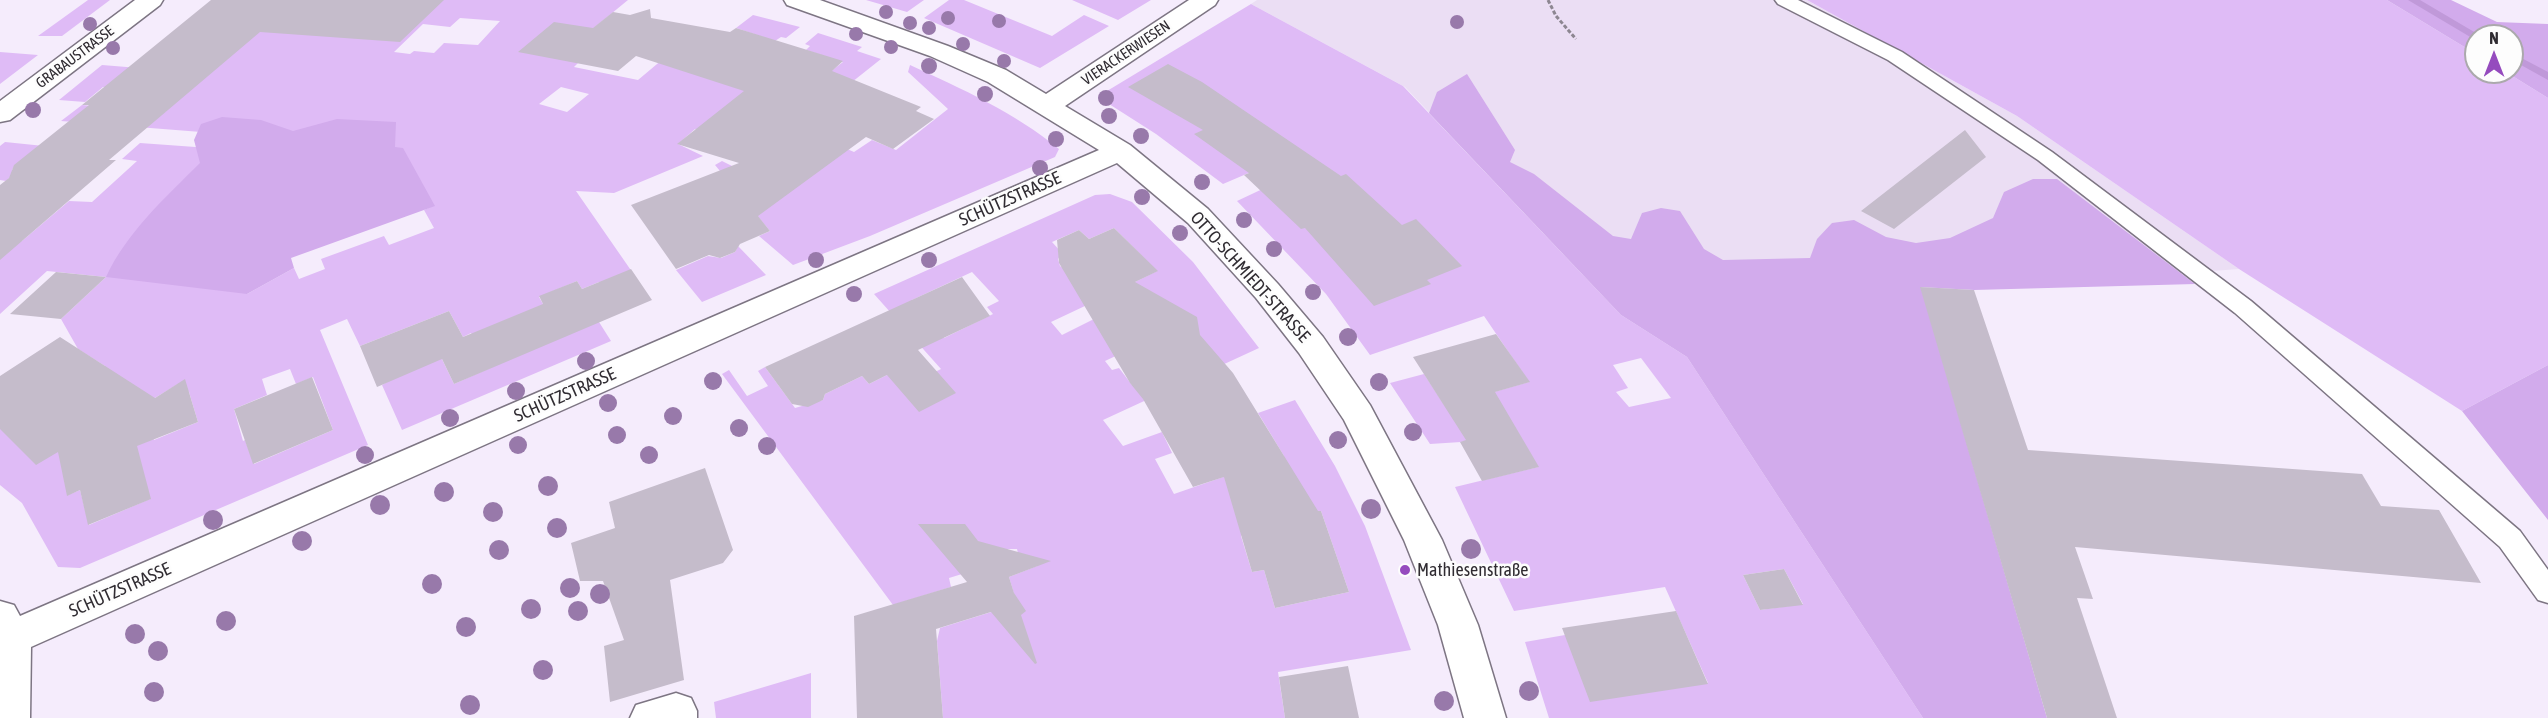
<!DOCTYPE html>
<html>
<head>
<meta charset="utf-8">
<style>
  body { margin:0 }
  #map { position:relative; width:2548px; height:718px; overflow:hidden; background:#f5ecfc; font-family:"Asap Condensed",sans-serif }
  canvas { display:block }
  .north { position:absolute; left:2464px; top:24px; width:60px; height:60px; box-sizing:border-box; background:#fdfdfd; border:2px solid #aba9ac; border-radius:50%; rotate:0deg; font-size:16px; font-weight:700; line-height:24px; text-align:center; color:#302c32 }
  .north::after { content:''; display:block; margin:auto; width:21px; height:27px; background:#954bbe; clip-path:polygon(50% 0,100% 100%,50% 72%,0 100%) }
</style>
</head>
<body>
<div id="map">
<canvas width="2548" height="718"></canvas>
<div class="north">N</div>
</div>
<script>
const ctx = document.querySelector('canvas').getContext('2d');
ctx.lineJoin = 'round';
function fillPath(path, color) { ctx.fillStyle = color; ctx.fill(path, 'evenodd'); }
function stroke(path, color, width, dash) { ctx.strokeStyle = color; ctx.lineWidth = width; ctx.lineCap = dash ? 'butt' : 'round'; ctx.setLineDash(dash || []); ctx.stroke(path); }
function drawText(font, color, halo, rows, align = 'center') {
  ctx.font = font + ' "Asap Condensed",sans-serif'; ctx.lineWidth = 5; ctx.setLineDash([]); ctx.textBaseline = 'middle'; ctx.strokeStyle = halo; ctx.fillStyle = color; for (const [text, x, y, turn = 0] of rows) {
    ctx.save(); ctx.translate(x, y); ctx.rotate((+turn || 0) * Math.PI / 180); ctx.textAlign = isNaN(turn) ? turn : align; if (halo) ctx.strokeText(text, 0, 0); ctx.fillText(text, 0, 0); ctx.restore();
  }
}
const built = new Path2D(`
  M1257,0H1807L2017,116L2239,269L1621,315L1405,87L1251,4Z`);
const green = new Path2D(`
  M88,0H110L62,36H38Z
  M288,0H628L567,50L578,63L574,67L638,80L663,59L792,101L843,62L806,50L810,46L805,44L818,33L862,47L857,51L881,59L847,86L737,142L695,129L678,144L703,156L614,193L576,191L637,279L605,292L599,282L582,289L577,281L539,297L543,304L599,322L611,341L402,430L382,385L439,353L454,384L490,368L471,333L463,337L449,311L360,346L347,319L320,330L368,445L80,568L58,567L22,503L0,485V416L105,366L78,349L61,319L106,277L47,271L0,314V240L22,241L69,201L92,202L137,161L122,159L140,143L237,150L247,294L294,268L299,279L325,269L321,259L384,236L389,245L434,228L424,210L434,205L303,140L61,121L82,105L166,112L146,91L103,87L85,102L59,100L102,65L176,71ZM460,18L500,21L478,45L444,43L434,53L414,51L410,54L394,52L423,24L450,27ZM561,87L589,94L567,112L539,104ZM290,369L296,384L313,377L333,430L254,464L245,440L243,441L234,409L267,395L262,379ZM178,384L189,392L198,422L154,440L145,418L135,410ZM139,457L150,499L89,525L80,490L68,495Z
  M866,0H924L907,12Z
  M949,0H964L1052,36L1084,15L1109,26L1040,68L924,18Z
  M1072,0H1151L1118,20Z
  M1807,0H2387L2476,54V72H2506L2548,98V365L2462,411L2239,269L2017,116Z
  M1251,4L1403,86L1621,315L1687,357L1923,718H1549L1525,642L1565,635L1708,683L1665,587L1514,611L1455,487L1538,467L1516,429L1461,442L1430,444L1390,383L1424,374L1445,406L1529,382L1484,316L1370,355L1326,294L1237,201L1288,177L1272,163L1223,184L1156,134L1109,104L1107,91ZM1641,358L1671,398L1629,407L1616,392L1628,388L1613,365ZM1784,569L1803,604L1760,610L1743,575Z
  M753,15L800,27L786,38L781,37L775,41L736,28Z
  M0,52L38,55L0,84Z
  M910,65C962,89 1014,112 1059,149L1055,157L870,236L793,265L759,236L770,231L715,165L722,161L752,176L817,136L854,152L872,140L896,150L948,109L908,72Z
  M5,142L44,146L15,165L12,170L15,173L6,181L0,180V146Z
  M1110,194L1132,202L1193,262L1259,348L1103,420L1123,446L1162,432L1172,453L1155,459L1174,494L1284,456L1258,413L1295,400L1335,466L1365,526L1411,650L1278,672L1285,718H943L937,641L940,628L1017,604L1009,577L1037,566L1021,565L1017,549H1008L998,563L949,578L951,587L893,605L722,374L729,370L747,396L768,386L758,371L765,367L795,408L823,400L825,394L862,376L869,384L897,370L937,371L941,369L874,294L1095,195ZM1114,228L1157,271L1105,297L1060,266L1058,259L1062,253L1052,242L1079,230L1089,239ZM972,272L999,301L987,307L993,314L944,338L912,300ZM1087,305L1098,317L1062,335L1051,322ZM1196,318L1198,328L1132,385L1119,368L1112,370L1105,361ZM1321,511L1349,592L1275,608L1264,570L1252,572L1241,536L1254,524Z
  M738,246L766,275L702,302L676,270L708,256L721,258L735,252Z
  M811,673V718H716L714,702Z`);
const forest = new Path2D(`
  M2387,0H2451L2497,22L2548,24V98L2506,72H2512V36H2476V54Z
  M1467,74L1515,150L1510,162L1534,174L1613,236L1631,239L1642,213L1661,208L1680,211L1704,249L1723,260L1810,258L1817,239L1832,223L1854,220L1886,237L1916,243L1950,238L1993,218L2004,192L2033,179H2057L2195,284L1974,290L1921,287L2047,718H1923L1687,357L1621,315L1429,113L1437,92Z
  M222,117L261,120L293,131L337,119L396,122L395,147L403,148L435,206L291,258L294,268L247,294L106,277C127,232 165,198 200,163L194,140L201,124Z
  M2548,365V520L2462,411Z`);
const stream = new Path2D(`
  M2408,0H2420L2481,36H2476V39L2472,38Z
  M2512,53L2548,72V80L2512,60Z`);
const building = new Path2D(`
  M211,0H444L400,42L260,32L109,160H116L0,260V185L9,178L14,165L89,105H82Z
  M650,9L651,18L730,32L736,28L843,61L832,71L921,107L916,111L934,119L893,149L866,137L758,216L770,231L740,244L735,252L720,258L709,255L676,269L631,205L739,163L677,144L744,91L636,56L618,71L518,52L554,22L593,28L613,12L630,15Z
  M1168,64L1202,82L1341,176L1346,174L1402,225L1416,219L1462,266L1427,280L1431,284L1374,306L1305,228L1301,229L1244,175L1249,173L1194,134L1203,130L1128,87Z
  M1965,130L1986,157L1894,229L1861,211Z
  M1114,228L1158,271L1135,282L1197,317L1200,335L1233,373L1318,511H1321L1349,592L1275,608L1264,570L1252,572L1224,477L1193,487L1143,399L1130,383L1059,263L1057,240L1079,230L1089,239Z
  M631,269L652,300L454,384L442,359L377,387L360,346L449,311L463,337L543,304L539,296L577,281L582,289Z
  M56,272L106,277L61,319L10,314Z
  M962,277L990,316L918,350L956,393L919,412L887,375L869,384L862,376L825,394L823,400L808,407L792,404L765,367Z
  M1920,287L1974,290L2028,450L2362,474L2381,506L2439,510L2481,583L2075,547L2093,599L2077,598L2117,718H2047Z
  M1496,334L1530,382L1495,392L1539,467L1482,481L1460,442L1466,440L1413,357Z
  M60,337L155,398L185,379L198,422L137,446L151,499L88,525L80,490L67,496L58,452L36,465L0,429V376Z
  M312,377L333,430L253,464L234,409Z
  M705,468L733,550L723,563L670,580L684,680L610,702L604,646L624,640L603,581H580L571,543L615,528L609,502Z
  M918,524H965L978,541L1051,561L1009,577L1014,593L1026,611L1021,615L1037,663L1035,664L991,612L936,629L943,718H857L854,616L967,582Z
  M1784,569L1803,605L1760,610L1743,575Z
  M1676,611L1708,684L1590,702L1562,628Z
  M1348,666L1359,718H1285L1279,677Z`);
const path = new Path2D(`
  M1548,0L1556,16L1576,39`);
const lane = new Path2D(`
  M1775,0H1798L1902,52L2052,152L2251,301L2520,531L2548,570V603L2538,600L2500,547L2235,313L2038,160L1888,60L1778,4Z`);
const street = new Path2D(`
  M135,0H163L160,5L10,120L0,122V101Z
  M784,0H820L948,46L1006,70L1046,94L1189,0H1218L1215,5L1065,106L1130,145L1208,209L1278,284L1323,337L1370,405L1442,540L1478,625L1506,718H1464L1438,625L1404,540L1344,420L1299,353L1256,298L1188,223L1117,163L31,647L30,718H0V601L14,605L20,616L1099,150L988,82L930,56L787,5Z
  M676,693L691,698L697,711V718H630L636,705Z`);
const trees = [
  [886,12,7],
  [948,18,7],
  [999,21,7],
  [1457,22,7],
  [910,23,7],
  [90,24,7],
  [929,28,7],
  [856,34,7],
  [963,44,7],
  [891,47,7],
  [113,48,7],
  [1004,61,7],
  [929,66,8],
  [985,94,8],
  [1106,98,8],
  [33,110,8],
  [1109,116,8],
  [1141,136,8],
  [1056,139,8],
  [1040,168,8],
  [1202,182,8],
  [1142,197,8],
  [1244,220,8],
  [1180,233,8],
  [1274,249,8],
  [816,260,8],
  [929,260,8],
  [1313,292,8],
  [854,294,8],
  [1348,337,9],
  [586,361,9],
  [713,381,9],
  [1379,382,9],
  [516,391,9],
  [608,403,9],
  [673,416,9],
  [450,418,9],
  [739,428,9],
  [1413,432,9],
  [617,435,9],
  [1338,440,9],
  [518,445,9],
  [767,446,9],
  [365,455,9],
  [649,455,9],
  [548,486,10],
  [444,492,10],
  [380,505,10],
  [1371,509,10],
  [493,512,10],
  [213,520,10],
  [557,528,10],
  [302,541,10],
  [1471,549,10],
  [499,550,10],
  [432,584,10],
  [570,588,10],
  [600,594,10],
  [531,609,10],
  [578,611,10],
  [226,621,10],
  [466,627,10],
  [135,634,10],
  [158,651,10],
  [543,670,10],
  [1529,691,10],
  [154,692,10],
  [1444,701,10],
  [470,705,10]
];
const markers = [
  [1405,570,6,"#954bbe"]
];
const farStreetnames = [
  ["VIERACKERWIESEN",1126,53,-34],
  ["GRABAUSTRASSE",75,57,-37]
];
const streetNames = [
  ["SCHÜTZSTRASSE",1010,199,-24],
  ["OTTO-SCHMIEDT-STRASSE",1250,277,48],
  ["SCHÜTZSTRASSE",565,395,-24],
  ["SCHÜTZSTRASSE",120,590,-24]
];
const poiNames = [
  ["Mathiesenstraße",1417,570]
];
fillPath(built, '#ebdef4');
fillPath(green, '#dfbbf6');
fillPath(forest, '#d2abec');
fillPath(stream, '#c099d9');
fillPath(building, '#c5bccb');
stroke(lane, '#7d7583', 3);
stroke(street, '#7d7583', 3);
stroke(path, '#8d8691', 3, [4, 2]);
fillPath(lane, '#fff');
fillPath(street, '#fff');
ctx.fillStyle = '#9879aa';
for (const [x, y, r] of trees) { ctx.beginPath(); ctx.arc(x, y, r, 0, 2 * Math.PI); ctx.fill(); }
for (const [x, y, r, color] of markers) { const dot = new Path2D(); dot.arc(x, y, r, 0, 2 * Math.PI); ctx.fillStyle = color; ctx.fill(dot); stroke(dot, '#fdfdfd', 2); }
drawText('15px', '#302c32', '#fdfdfd', farStreetnames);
drawText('18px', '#302c32', '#fdfdfd', streetNames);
drawText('18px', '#302c32', '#fdfdfd', poiNames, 'left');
</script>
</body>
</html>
